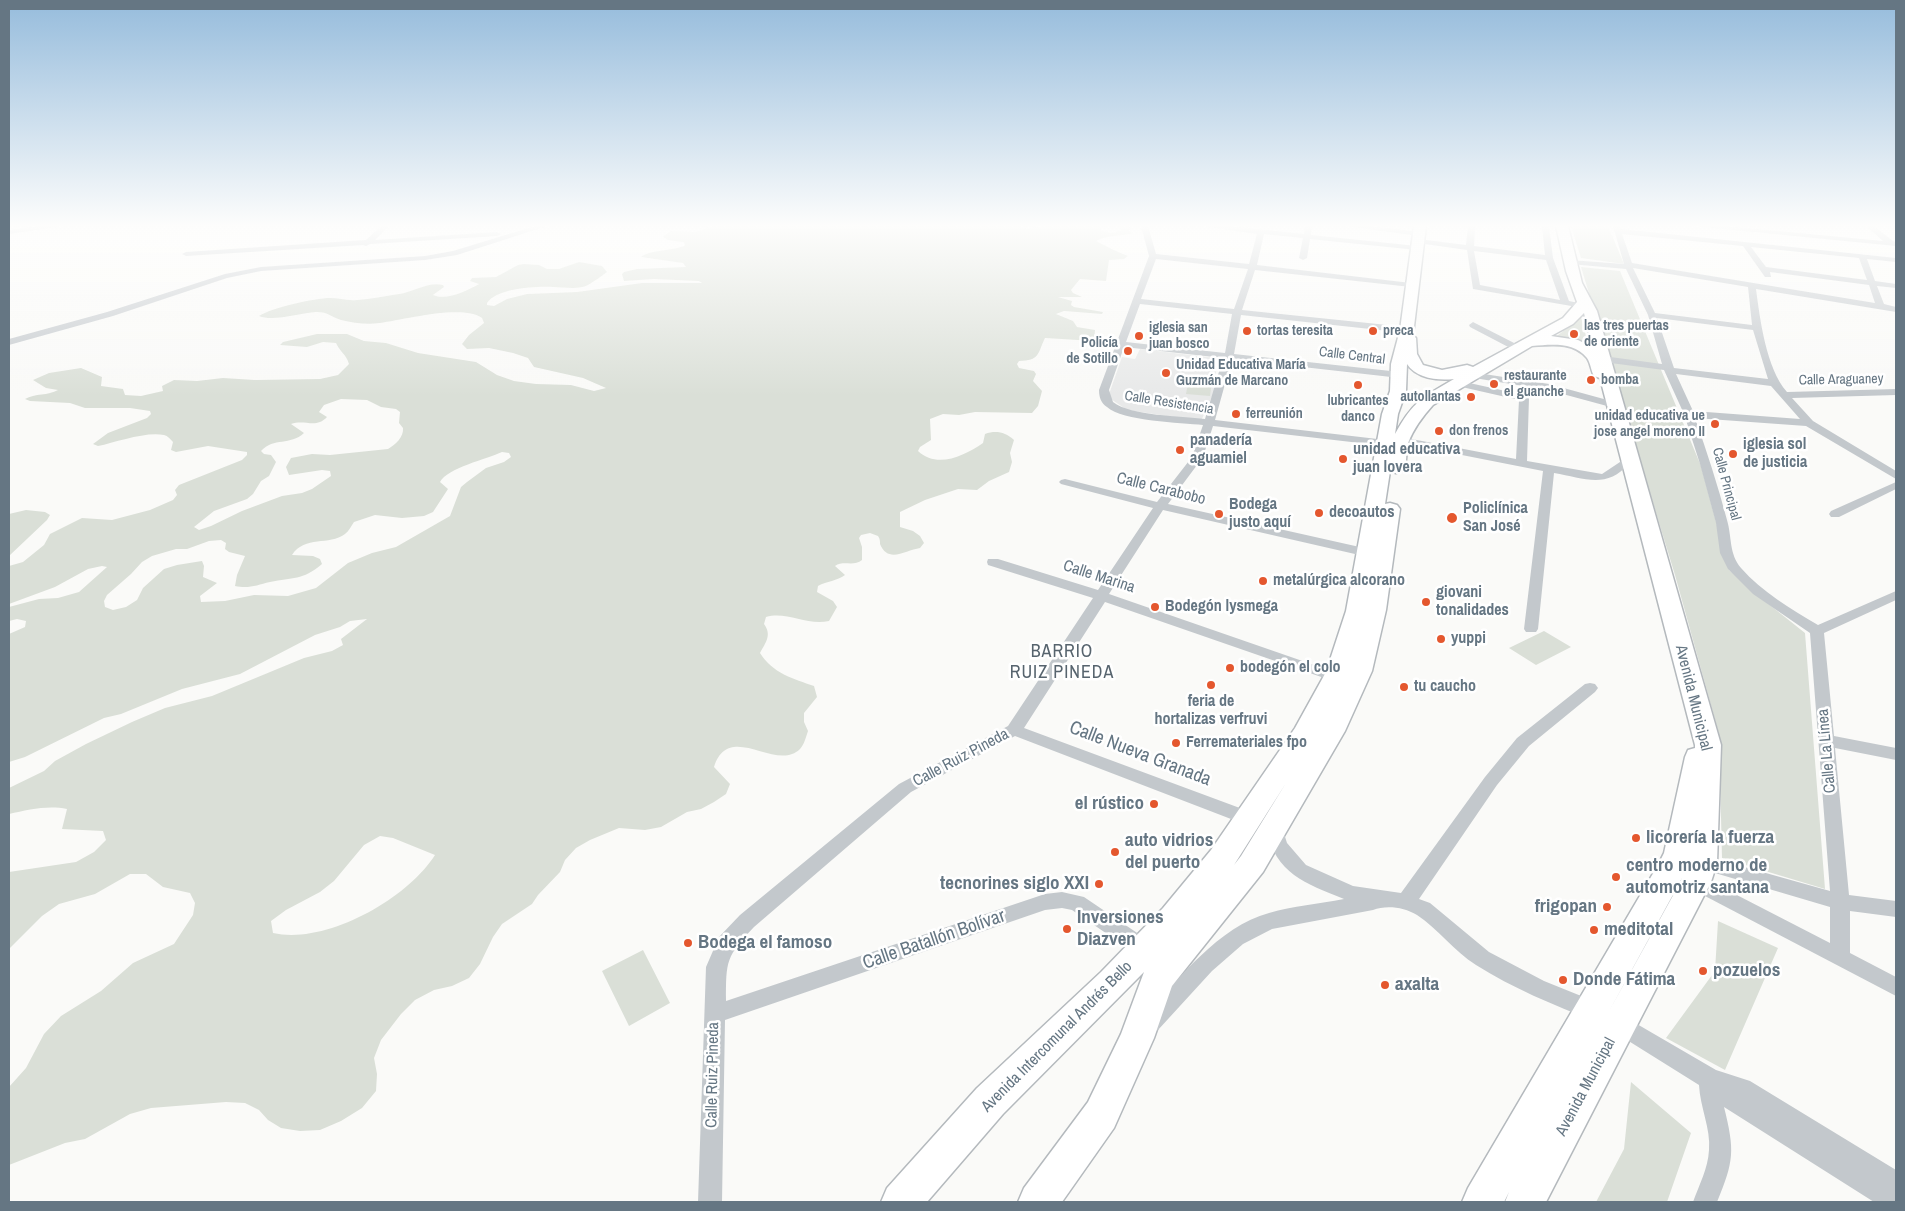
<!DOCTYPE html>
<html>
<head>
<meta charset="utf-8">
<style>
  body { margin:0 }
  #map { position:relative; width:1905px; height:1211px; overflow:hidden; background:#fafaf8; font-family:"Archivo Narrow",sans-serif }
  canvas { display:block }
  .frame { position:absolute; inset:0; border:10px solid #657683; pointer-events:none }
</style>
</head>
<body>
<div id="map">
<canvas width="1905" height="1211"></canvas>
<div class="frame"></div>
</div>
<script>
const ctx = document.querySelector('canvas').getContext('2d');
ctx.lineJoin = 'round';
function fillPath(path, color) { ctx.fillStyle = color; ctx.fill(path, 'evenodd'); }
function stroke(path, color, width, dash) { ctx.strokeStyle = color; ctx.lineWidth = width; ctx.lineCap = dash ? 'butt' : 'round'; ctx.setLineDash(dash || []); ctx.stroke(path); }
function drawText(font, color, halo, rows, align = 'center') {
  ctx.font = font + ' "Archivo Narrow",sans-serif'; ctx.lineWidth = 5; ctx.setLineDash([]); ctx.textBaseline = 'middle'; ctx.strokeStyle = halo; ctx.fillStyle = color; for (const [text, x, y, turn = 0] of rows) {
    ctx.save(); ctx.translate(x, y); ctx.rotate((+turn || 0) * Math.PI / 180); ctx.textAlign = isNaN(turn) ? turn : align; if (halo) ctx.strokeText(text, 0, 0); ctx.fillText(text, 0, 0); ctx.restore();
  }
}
const built = new Path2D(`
  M1140,349L1216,358V388L1201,421L1127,410L1108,397L1122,357L1135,359Z`);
const green = new Path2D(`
  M713,226H1020L1028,229L1043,226H1101L1102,231L1113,233L1122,230L1120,226H1129L1131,229L1128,231L1134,233C1121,236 1107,235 1096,241C1106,246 1117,252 1128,256L1124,259L1109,260L1106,281L1080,279L1071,290L1073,293L1082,297H1058L1072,301L1071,305L1074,307L1103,312L1102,314L1064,311L1056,314L1073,321L1077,327L1095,330L1094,341L1045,338C1037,355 1040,360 1019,361L1017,364L1019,368L1034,371L1036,374L1033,381L1042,391L1038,406L1032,413L975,412L959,415L943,414L930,419L931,440L920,447L918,451C937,469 964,456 983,443L985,434C996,430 1005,432 1014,440L1010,453L1012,462L1009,472L989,481L977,490L958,489L925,500L900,512V527L913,531L920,536L924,543L920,548C906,550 888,564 880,544C880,541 880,539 878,536L870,533L861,535L859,538L862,547V560C854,567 843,560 835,566L845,575C837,581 827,581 818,586L817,592L833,601L837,607L829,621C807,626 787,611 766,617L764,624C772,635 766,642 760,653C772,673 794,679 814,686L817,697L804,713V722L808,731C806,737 804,745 800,749C776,773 729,720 714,767L730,784L726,794L714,802L701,809L687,812L661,827L645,830L619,828L590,840L576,848L565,860L560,872L538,895L532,904L502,924L493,937L480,964L469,978L452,986L434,990L415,1000L401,1014L381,1040L374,1058L377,1074L376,1091L362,1108L341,1121L320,1130L300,1131L281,1128L268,1120L259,1110L245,1103L226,1102L151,1108L130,1114L85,1139L65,1143L9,1165V1087L26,1068L44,1034L61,1016L101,991L133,963L174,944L193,915L195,903L190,893L163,887L146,874H130L95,894L59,904L42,916L9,949V872L76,862L94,852L106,840L103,831L62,829L67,809C47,805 28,810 9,814V788L44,771L55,761L86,744L132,722L165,708L212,696L304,658L332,651L343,645L341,639L367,619L350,621L340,627L315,635L240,674L182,689L121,714L104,718L25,757L9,762V634L25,627L26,621L17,619L9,621V607L39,599L58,598L79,592L107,567L102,566L88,569L55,587L9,604V566L23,562L44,545L50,534L82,518L112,520L150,510L173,500L177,495L175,490L179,485L242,460L247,455V452L208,446L176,452L171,450L173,442C170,439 168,436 164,435C147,431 116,442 98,446L93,444L108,433L147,418L151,414L150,411L130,408H85L70,403L30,401L25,399C35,393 48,396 58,390L46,388L33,380L49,373L81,368L102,377L101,386L123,389L125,395L141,396L163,391L162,386L174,380L197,381L223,378L255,380L320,379L338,375L349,364C346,354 340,352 336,343L323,342L307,347L280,345L283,342L317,334H347L364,341L386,343L418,353L476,362L497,375L514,381L536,384L571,385L594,391L606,388L583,378L534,367L528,358L513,353L489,348L467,349L462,344L469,335L484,323L482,318C462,304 404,320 380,323C367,325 354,323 341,320C331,317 329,312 316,312C300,313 273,322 259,316C271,308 315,298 330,298C339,298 347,301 357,300C371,299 384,296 399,294C413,292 429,281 443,285L444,287L433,295C447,301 466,291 479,284L470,281L472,278L496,277L518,265L524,264L539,265L547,269H559L579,262L602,266L607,272C602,276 593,282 588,285C579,290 563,287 553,287C536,286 497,288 487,303V305L494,306L507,299L527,294L577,292L642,283H702L699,281L654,279L624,281L622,274L624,272L637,269L686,267L683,263L641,257C649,250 672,251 684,246L685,245L684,242L668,240L663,237L670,231L696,232ZM341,399L367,400L381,407L396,409L400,412L399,423L403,428C404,437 395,445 388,449L330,455L312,454L291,458L286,467L289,475L322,470L330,471L331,476L312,489L302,493L282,496L242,511L211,526L199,530L194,527L214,511L247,499L253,494L261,481L269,476L276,462L271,455L264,454L261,451C274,437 290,446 304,433L291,424C305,419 316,429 327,417L319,412L324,405ZM502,452L509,453L511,457L504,462L486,468L467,482L461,487L450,516L396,547L372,553L348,563L316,588L288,596L254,595L225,601L201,602L200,596L217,583L203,577L204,566L202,561L177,565L164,569L143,588L137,600L126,607L113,610L105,607L104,601L107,595L131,574L142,562L152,556L176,549H187L209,541L221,540L226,543L225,549L229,552L245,556L237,575L235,586C249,589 257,585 270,582C293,577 302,581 322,564L320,559L313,556L292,555C305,535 329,546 345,534C349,531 351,526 354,522L375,515L402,518L424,516L433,512L448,489L440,482C447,468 487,459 502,452ZM380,836L393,838L435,855C407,899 326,945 273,933L271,921L286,910L320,892L334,881L364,845Z
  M1571,226H1608L1624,264L1581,258Z
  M1581,267L1620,271L1701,466L1729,570L1766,602L1805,633L1825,889L1722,858L1719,734L1675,575Z
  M1581,317L1588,344L1553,339Z
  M1189,378L1212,380L1210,396L1186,394Z
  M26,510L45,512L50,515L47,520L9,556V514Z
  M1544,631L1571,647L1536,665L1509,648Z
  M1718,921L1778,948L1725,1070L1666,1038L1715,971Z
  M643,950L670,1003L629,1026L602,971Z
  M1631,1082L1691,1133L1667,1202H1596L1624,1149Z`);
const minor = new Path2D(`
  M38,226H63L9,234V230Z
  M381,226H389L375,240L497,232L501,234L497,236L370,244L366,246L363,245L186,256L182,254L186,252L366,240Z
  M535,226H547L457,255L425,260L261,271L227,278L113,316L9,345V339L107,312L225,274L261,267L425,256L453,251Z
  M1141,226H1148L1156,254L1249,264L1257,234L1202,226H1230L1304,234L1305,226H1312L1311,235L1417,246L1421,248L1417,250L1310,239L1307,258L1303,260L1299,258L1303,238L1264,234L1257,265L1411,283L1415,285L1411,287L1255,270L1242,310L1407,327L1411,330L1407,333L1241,315L1234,354L1400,372L1405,375L1400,378L1232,359L1215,420L1386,440L1391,443L1386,446L1213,426L1203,457L1168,504L1373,550L1374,553L1373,556L1368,557L1163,510L1109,594L1340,674L1343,677L1340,680H1330L1105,602L1024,728L1256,814L1259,819L1256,824L1250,826L1244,824L1015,736L911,792L754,927C726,957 726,960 726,1001L1045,894L1062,892L1084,897L1152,943L1155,949L1152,955L1145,958L1138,955L1072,910L1062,908L1045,910L725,1020L722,1202H698L706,967L719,937L740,915L899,784L1008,726L1093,598L988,565L987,562L988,559H998L1098,590L1153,508L1061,484L1059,482L1061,480L1065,479L1157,502L1192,457L1203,425C1181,423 1122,421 1107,407C1101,403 1099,397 1099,390L1149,256ZM1156,259L1248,269L1234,309L1141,299ZM1140,304L1232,314L1225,353L1126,342ZM1124,347L1223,358L1205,419C1181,416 1131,416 1113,402L1109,390Z
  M1345,226H1371L1419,232L1423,234L1419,236Z
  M1468,226H1475L1474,246L1545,255L1542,226H1549L1553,258L1569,301L1583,304V308L1473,289L1467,250L1418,243L1414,241L1418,239L1466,245ZM1474,251L1546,260L1560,300L1480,285Z
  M1613,226H1620L1621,229L1896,258V262L1867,259L1875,281L1896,284V288L1877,286L1884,304L1896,307V312L1756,289C1760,319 1766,368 1787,392L1896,389V395L1792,398L1813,421L1896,471V479L1806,426L1695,418C1707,452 1718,486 1727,520C1732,537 1729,554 1741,568C1762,592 1791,609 1818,625L1896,591V600L1824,633L1834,736L1896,748V760L1835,748L1849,895L1896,901V917L1850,911V953L1896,977V996L1684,885L1682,880L1684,875L1691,872L1698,875L1830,943V907L1698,868L1692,866L1689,861L1692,856L1698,854L1830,891L1810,633L1753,594L1728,569L1720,553L1716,523L1700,464L1684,414L1664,370L1603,362L1598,359L1603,356L1662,364L1648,315L1626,269L1570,264L1566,262L1570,260L1624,264ZM1622,234L1743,246L1765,277H1771L1770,272L1869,285L1875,303L1632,263ZM1751,247L1859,258L1867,280L1766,267ZM1633,268L1748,287L1752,325L1655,313ZM1657,318L1753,330L1768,379L1674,368ZM1676,374L1771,386L1800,419L1693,411Z
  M1693,226H1725L1883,241L1866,226H1874L1893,241L1896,242V246Z
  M1473,322L1520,346L1522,348L1520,350H1514L1470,327L1469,325Z
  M1471,372L1549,384L1611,401L1612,403L1607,406L1548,390L1468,377V373Z
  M1456,380L1528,396L1529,398L1527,461L1602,474L1623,460L1629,463C1607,490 1584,478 1554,473L1538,629L1536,632H1526L1524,629L1543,471L1401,443L1396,440L1401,437L1516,459L1519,400L1453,385L1451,383Z
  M1896,482V489L1839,517H1831L1829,514L1831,511Z
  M1590,683L1595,684L1598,688L1595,692L1529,746L1497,785L1419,899L1430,903L1489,952L1544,981L1601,1004L1604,1011L1601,1018L1594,1021C1554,1005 1512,988 1476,965C1454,951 1438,929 1417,915C1404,907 1386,905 1373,910L1272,929L1243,944L1212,971L1158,1030L1151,1033L1144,1030L1140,1023L1144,1016C1178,980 1219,926 1269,913C1293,906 1319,904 1344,899C1305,883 1276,874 1266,829L1269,824L1275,822L1281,824L1287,843L1306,865L1353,886L1401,893L1485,777L1517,738L1585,684Z
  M1618,1013L1716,1070L1750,1081L1896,1170V1202H1874L1724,1107C1735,1151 1734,1161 1717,1202H1693C1699,1185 1708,1169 1709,1150C1711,1129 1700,1107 1699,1085L1611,1030L1607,1023L1611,1016Z`);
const trunk = new Path2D(`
  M1414,226H1426L1413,335L1416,338L1417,354L1423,365L1442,370L1467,365L1473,367L1563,318L1577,302L1566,271L1556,226H1568L1582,283L1597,311L1721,745L1717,863L1711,882L1546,1202H1505L1509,1192L1504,1202H1462L1468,1188L1658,865L1664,853L1685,757L1688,750L1695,748V745L1600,378L1594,376C1591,371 1591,364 1587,358C1573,341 1550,345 1532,346L1433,405C1423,416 1414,428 1408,443C1405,452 1408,463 1403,471L1396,473L1390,471L1385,504L1390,503L1397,505L1400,509L1386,610L1372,671L1345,731L1263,872L1172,986L1154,1038L1114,1128L1062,1202H1018L1024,1188L1088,1102L1121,1034L1144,972L1003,1114L927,1202H881L887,1188L977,1088L1101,972L1163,908L1211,850L1295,728L1326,672L1346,611L1382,414L1390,391L1391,364L1400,330ZM1584,313L1592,347L1578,340L1551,336L1573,324ZM1407,364C1416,378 1437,381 1454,379C1423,397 1413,401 1395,434L1398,414L1406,391ZM1286,783L1241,856L1234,865ZM1682,878L1681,880L1607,1015L1681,881Z`);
const markers = [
  [1247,331,5,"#e4572e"],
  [1373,331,5,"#e4572e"],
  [1574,334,5,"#e4572e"],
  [1139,336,5,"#e4572e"],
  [1128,351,5,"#e4572e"],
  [1166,373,5,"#e4572e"],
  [1591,380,5,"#e4572e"],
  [1494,384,5,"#e4572e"],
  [1358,385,5,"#e4572e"],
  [1471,397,5,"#e4572e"],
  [1236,414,5,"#e4572e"],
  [1715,424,5,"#e4572e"],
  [1439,431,5,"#e4572e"],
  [1180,450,5,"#e4572e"],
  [1733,454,5,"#e4572e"],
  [1343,459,5,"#e4572e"],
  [1319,513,5,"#e4572e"],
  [1219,514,5,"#e4572e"],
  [1452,518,6,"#e4572e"],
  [1263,581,5,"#e4572e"],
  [1426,602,5,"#e4572e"],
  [1155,607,5,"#e4572e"],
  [1441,639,5,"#e4572e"],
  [1230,668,5,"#e4572e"],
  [1211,685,5,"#e4572e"],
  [1404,687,5,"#e4572e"],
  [1176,743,5,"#e4572e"],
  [1154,804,5,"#e4572e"],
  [1636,838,5,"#e4572e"],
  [1115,852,5,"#e4572e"],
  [1616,877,5,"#e4572e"],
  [1099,884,5,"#e4572e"],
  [1607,907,5,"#e4572e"],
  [1067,929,5,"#e4572e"],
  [1594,930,5,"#e4572e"],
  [688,943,5,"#e4572e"],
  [1703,971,5,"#e4572e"],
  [1563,980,5,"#e4572e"],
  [1385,985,5,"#e4572e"]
];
const farPoinames = [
  ["las tres puertas",1584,326],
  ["de oriente",1584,342],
  ["iglesia san",1149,328],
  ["juan bosco",1149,344],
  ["tortas teresita",1257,331],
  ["preca",1383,331],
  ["Policía",1118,343,"right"],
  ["de Sotillo",1118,359,"right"],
  ["Unidad Educativa María",1176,365],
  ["Guzmán de Marcano",1176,381],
  ["restaurante",1504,376],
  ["el guanche",1504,392],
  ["bomba",1601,380],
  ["autollantas",1461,397,"right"],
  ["lubricantes",1358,401,"center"],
  ["danco",1358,417,"center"],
  ["ferreunión",1246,414],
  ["unidad educativa ue",1705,416,"right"],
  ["jose angel moreno II",1705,432,"right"],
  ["don frenos",1449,431]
];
const farStreetnames = [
  ["Calle Central",1352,356,7],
  ["Calle Araguaney",1841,380,-1],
  ["Calle Resistencia",1169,403,9],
  ["Calle Principal",1726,484,75]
];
const poiNames = [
  ["panadería",1190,441],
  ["aguamiel",1190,459],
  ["iglesia sol",1743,445],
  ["de justicia",1743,463],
  ["unidad educativa",1353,450],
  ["juan lovera",1353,468],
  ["Bodega",1229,505],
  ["justo aquí",1229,523],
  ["Policlínica",1463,509],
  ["San José",1463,527],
  ["decoautos",1329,513],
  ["metalúrgica alcorano",1273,581],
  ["giovani",1436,593],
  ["tonalidades",1436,611],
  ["Bodegón lysmega",1165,607],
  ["yuppi",1451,639],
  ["bodegón el colo",1240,668],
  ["tu caucho",1414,687],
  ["feria de",1211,702,"center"],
  ["hortalizas verfruvi",1211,720,"center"],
  ["Ferremateriales fpo",1186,743]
];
const streetNames = [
  ["Calle Carabobo",1161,489,14],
  ["Calle Marina",1099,577,18],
  ["Avenida Municipal",1693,698,76],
  ["Calle La Línea",1827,751,-95],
  ["Calle Ruiz Pineda",961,758,-28],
  ["Avenida Intercomunal Andrés Bello",1057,1037,-45],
  ["Calle Ruiz Pineda",713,1075,-89],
  ["Avenida Municipal",1586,1087,-62]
];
const neighbourhoodNames = [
  ["BARRIO",1062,652],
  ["RUIZ PINEDA",1062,673]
];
const nearStreetnames = [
  ["Calle Nueva Granada",1140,754,21],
  ["Calle Batallón Bolívar",934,940,-19]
];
const nearPoinames = [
  ["el rústico",1144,804,"right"],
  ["licorería la fuerza",1646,838],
  ["auto vidrios",1125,841],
  ["del puerto",1125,863],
  ["centro moderno de",1626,866],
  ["automotriz santana",1626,888],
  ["tecnorines siglo XXI",1089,884,"right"],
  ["frigopan",1597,907,"right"],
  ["Inversiones",1077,918],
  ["Diazven",1077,940],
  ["meditotal",1604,930],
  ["Bodega el famoso",698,943],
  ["pozuelos",1713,971],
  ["Donde Fátima",1573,980],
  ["axalta",1395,985]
];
fillPath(built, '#e8e9e9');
fillPath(green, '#dadfd7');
stroke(trunk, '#b4b9bd', 3);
fillPath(minor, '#c3c8cc');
fillPath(trunk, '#fff');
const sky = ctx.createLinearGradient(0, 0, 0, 396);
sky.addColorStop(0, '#96bcdc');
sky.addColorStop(0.57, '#fdfdfc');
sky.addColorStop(1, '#fdfdfc00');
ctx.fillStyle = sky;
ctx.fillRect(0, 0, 1905, 396);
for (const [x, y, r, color] of markers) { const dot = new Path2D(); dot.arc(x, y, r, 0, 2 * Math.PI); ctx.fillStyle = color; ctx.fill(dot); stroke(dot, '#fff', 2); }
drawText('bold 14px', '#657683', '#fff', farPoinames, 'left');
drawText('14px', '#657683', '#fff', farStreetnames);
drawText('bold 16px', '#657683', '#fff', poiNames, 'left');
drawText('16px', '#657683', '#fff', streetNames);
ctx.letterSpacing = '1px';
drawText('18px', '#57646e', '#fff', neighbourhoodNames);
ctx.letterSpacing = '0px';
drawText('19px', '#657683', '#fff', nearStreetnames);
drawText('bold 19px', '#657683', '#fff', nearPoinames, 'left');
</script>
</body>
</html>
